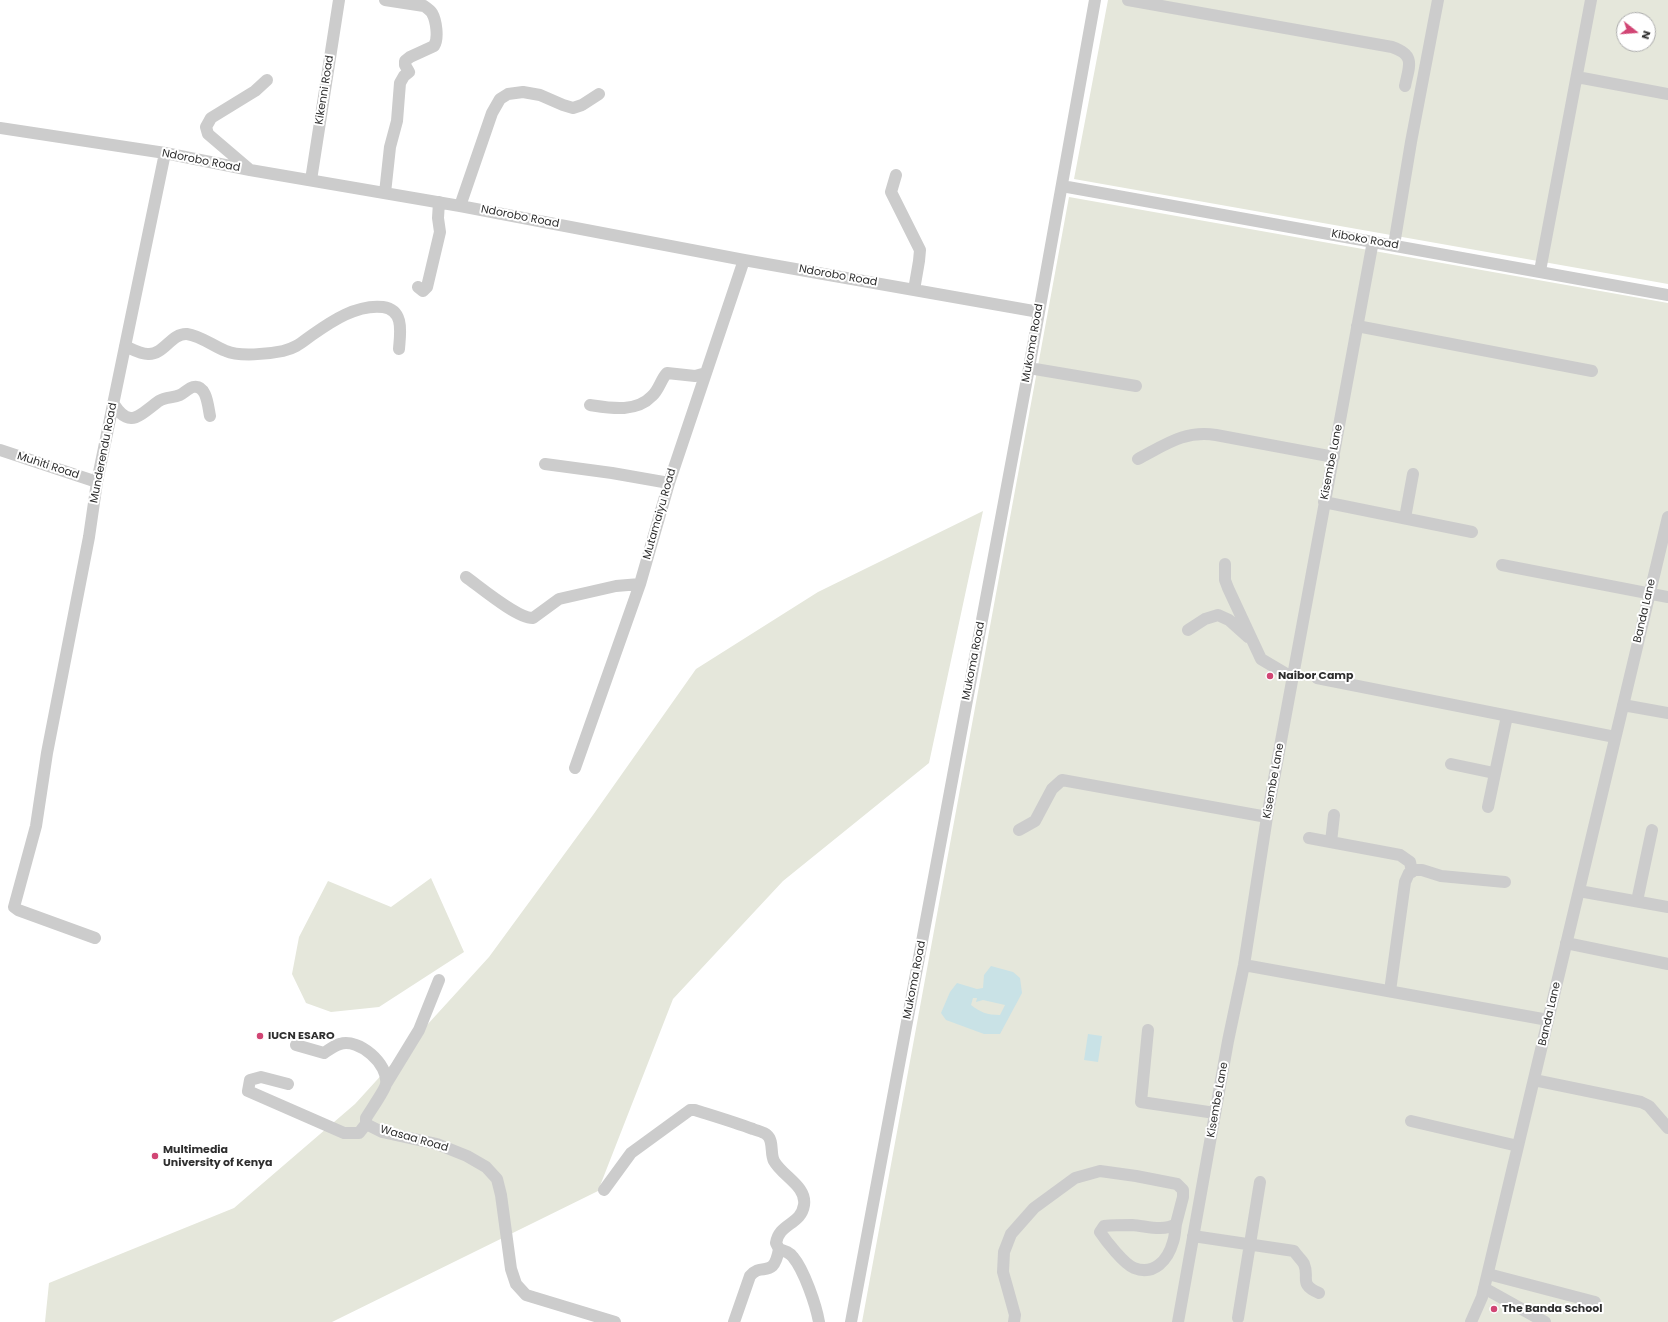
<!DOCTYPE html>
<html>
<head>
<meta charset="utf-8">
<style>
  body { margin:0 }
  #map { position:relative; width:1668px; height:1322px; overflow:hidden; background:#fff; font-family:Poppins,sans-serif }
  canvas { display:block }
  .north { position:absolute; left:1616px; top:12px; width:40px; height:40px; box-sizing:border-box; background:#fff; border:1px solid #acacac; border-radius:50%; rotate:107deg; font-size:11px; font-weight:700; line-height:16px; text-align:center; color:#2f2f2f }
  .north::after { content:''; display:block; margin:auto; width:14px; height:18px; background:#d14574; clip-path:polygon(50% 0,100% 100%,50% 72%,0 100%) }
</style>
</head>
<body>
<div id="map">
<canvas width="1668" height="1322"></canvas>
<div class="north">N</div>
</div>
<script>
const ctx = document.querySelector('canvas').getContext('2d');
ctx.lineJoin = 'round';
function fillPath(path, color) { ctx.fillStyle = color; ctx.fill(path, 'evenodd'); }
function stroke(path, color, width, dash) { ctx.strokeStyle = color; ctx.lineWidth = width; ctx.lineCap = dash ? 'butt' : 'round'; ctx.setLineDash(dash || []); ctx.stroke(path); }
function drawText(font, color, halo, rows, align = 'center') {
  ctx.font = font + ' Poppins,sans-serif'; ctx.lineWidth = 4; ctx.setLineDash([]); ctx.textBaseline = 'middle'; ctx.strokeStyle = halo; ctx.fillStyle = color; for (const [text, x, y, turn = 0] of rows) {
    ctx.save(); ctx.translate(x, y); ctx.rotate((+turn || 0) * Math.PI / 180); ctx.textAlign = isNaN(turn) ? turn : align; if (halo) ctx.strokeText(text, 0, 0); ctx.fillText(text, 0, 0); ctx.restore();
  }
}
const green = new Path2D(`
  M1108,0H1668V284L1074,179ZM1624,20H1648V44H1624Z
  M1069,197L1668,303V1322H862Z
  M983,511L929,763L783,881L673,999L598,1191L332,1322H45L49,1283L234,1208L355,1104L489,957L593,815L696,669L818,592Z
  M431,878L464,952L379,1007L331,1012L306,1003L292,974L299,937L328,881L391,907Z`);
const water = new Path2D(`
  M991,966L1013,972L1020,978L1022,993L1000,1034H984L946,1020L941,1013L950,992L957,983L977,989L983,988L984,975ZM973,998H977L976,1002L983,1000L1005,1005L1000,1015C987,1015 980,1012 971,1005Z
  M1088,1034L1102,1036L1098,1062L1084,1060Z`);
const minor = new Path2D(`
  M385,0L424,6C427,8 430,10 432,13C436,20 439,38 434,46L410,57L405,61V65L409,72L404,76L400,83L397,121L390,147L385,193
  M1128,0L1392,47C1416,55 1409,66 1405,86
  M1577,77L1668,94
  M0,128L165,153L250,170L460,206L744,260L1039,312
  M249,169L208,134L206,127L211,118L255,91L267,80
  M896,175L891,192L920,250L919,261L914,290
  M311,180L339,0
  M1062,186L1668,295
  M460,206L492,113L500,99L508,94L523,92L540,95L563,105L573,108L582,105L599,94
  M1394,245L1411,142L1438,0
  M1540,271L1591,0
  M418,287L423,291L427,287L440,232L438,218L439,202
  M1357,326L1592,371
  M125,346C132,349 140,354 148,354C164,355 171,333 187,334C201,336 213,346 226,351C239,357 269,354 283,351C296,348 301,343 312,335C332,321 357,304 383,307C405,310 400,334 399,349
  M1029,368L1136,386
  M113,403C117,409 122,418 131,418C138,419 153,405 159,401C166,397 173,398 180,395C184,393 189,388 193,387C207,384 208,407 210,416
  M590,405C610,408 636,413 652,396C659,390 661,379 667,373L695,376L706,373
  M0,450L97,482
  M1138,459C1165,445 1184,430 1216,435L1334,457
  M545,464L612,473L669,483
  M1324,502L1472,532
  M1405,518L1413,474
  M1225,564V580L1228,588L1261,659L1293,678
  M1502,565L1668,597
  M466,577C480,587 518,619 533,618L559,599L616,586L640,584
  M1188,630L1205,619L1218,615L1229,620L1248,637
  M1317,678L1615,737
  M1623,705L1668,713
  M1451,764L1494,773
  M575,768L640,584L669,483L744,260
  M1488,807L1507,716
  M1019,830L1035,821L1052,789L1062,780L1267,817
  M1309,838L1400,855L1410,862L1412,872
  M1331,842L1334,815
  M1579,891L1668,907
  M1637,901L1652,830
  M95,938L18,910L14,907L36,826L47,753L89,537L97,482L165,153
  M1566,943L1668,964
  M1244,965L1548,1020
  M1390,991L1405,882L1409,873L1415,870H1422L1441,876L1505,882
  M1148,1030L1141,1102L1215,1113
  M296,1045L324,1053C329,1050 335,1045 340,1044C359,1038 389,1064 386,1084C385,1090 370,1111 366,1118V1124L382,1132L437,1144L467,1156L486,1167L497,1179L501,1195L511,1269L516,1284L526,1295L615,1322
  M1534,1080L1641,1102L1649,1106L1668,1128
  M288,1084L261,1077L250,1080L248,1091L344,1133H359L366,1124
  M386,1084L419,1030L439,980
  M1411,1121L1518,1146
  M604,1190L631,1153L690,1110H695C714,1116 734,1122 753,1129C758,1131 764,1132 767,1135C774,1141 770,1154 774,1161C782,1176 807,1186 804,1205C801,1225 779,1223 776,1243L779,1249C785,1251 789,1252 793,1257C804,1270 816,1305 819,1322
  M1193,1236L1294,1251C1297,1256 1302,1260 1304,1264C1310,1278 1298,1284 1319,1293
  M1488,1274L1595,1302
  M1484,1288L1545,1322
  M1238,1318L1260,1182
  M734,1322L750,1276C762,1261 773,1281 779,1249
  M851,1322L1029,368L1095,0
  M1014,1322L1015,1315L1003,1272L1004,1252L1011,1234L1034,1208L1075,1178L1100,1171L1136,1176L1177,1184L1183,1190V1197L1176,1224C1162,1232 1147,1226 1132,1225C1123,1225 1114,1225 1104,1226L1100,1232C1106,1241 1124,1264 1134,1268C1154,1276 1168,1260 1173,1242C1175,1237 1175,1230 1176,1224
  M1178,1322L1228,1041L1244,965L1267,817L1373,241
  M1471,1322L1482,1297L1668,517`);
const markers = [
  [1270,676,4,"#d14574"],
  [260,1036,4,"#d14574"],
  [155,1156,4,"#d14574"],
  [1494,1309,4,"#d14574"]
];
const streetNames = [
  ["Kikenni Road",325,90,-81],
  ["Ndorobo Road",201,161,11],
  ["Ndorobo Road",520,217,11],
  ["Kiboko Road",1365,240,10],
  ["Ndorobo Road",838,276,10],
  ["Mukoma Road",1033,343,-80],
  ["Munderendu Road",104,453,-79],
  ["Kisembe Lane",1332,462,-79],
  ["Muhiti Road",48,466,18],
  ["Mutamaiyu Road",660,514,-74],
  ["Banda Lane",1645,611,-77],
  ["Mukoma Road",974,661,-79],
  ["Kisembe Lane",1274,781,-80],
  ["Mukoma Road",915,980,-79],
  ["Banda Lane",1550,1014,-77],
  ["Kisembe Lane",1218,1100,-80],
  ["Wasaa Road",414,1139,16]
];
const poiNames = [
  ["Naibor Camp",1278,676],
  ["IUCN ESARO",268,1036],
  ["Multimedia",163,1150],
  ["University of Kenya",163,1163],
  ["The Banda School",1502,1309]
];
fillPath(green, '#e5e7db');
fillPath(water, '#c9e2e6');
stroke(minor, '#ccc', 12);
for (const [x, y, r, color] of markers) { const dot = new Path2D(); dot.arc(x, y, r, 0, 2 * Math.PI); ctx.fillStyle = color; ctx.fill(dot); stroke(dot, '#fff', 1.5); }
drawText('11px', '#2f2f2f', '#fff', streetNames);
drawText('bold 11px', '#2f2f2f', '#fff', poiNames, 'left');
</script>
</body>
</html>
